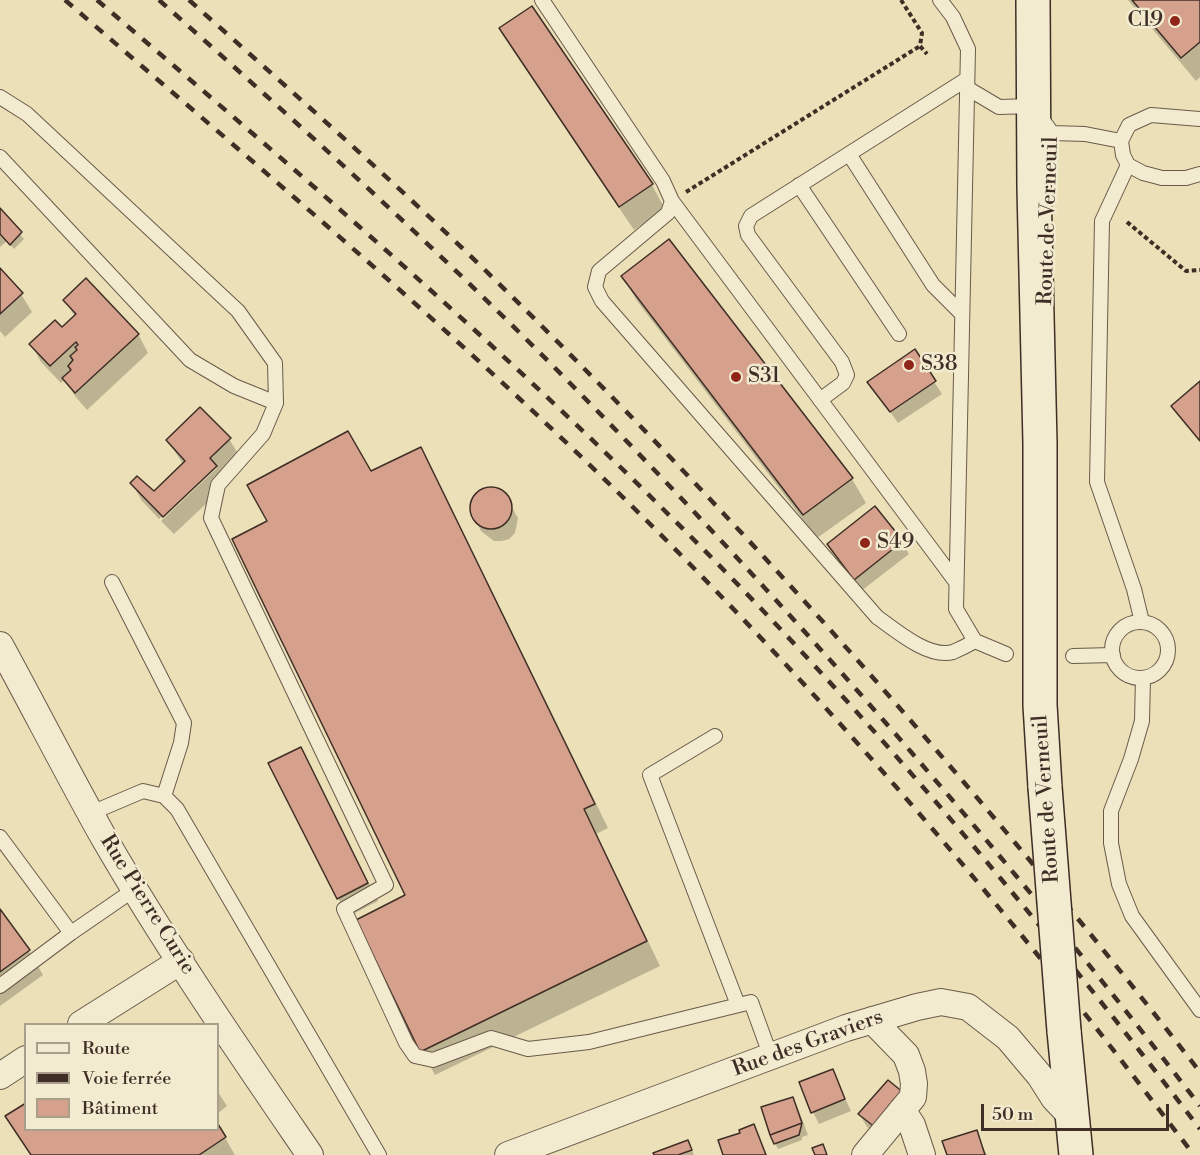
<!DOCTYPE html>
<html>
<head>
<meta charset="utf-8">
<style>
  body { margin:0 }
  #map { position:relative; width:1200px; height:1155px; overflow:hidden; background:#ebe0b7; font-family:"Libre Bodoni",serif }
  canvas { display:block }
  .legend { position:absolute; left:24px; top:1023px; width:195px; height:108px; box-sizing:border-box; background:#f2ebd0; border:2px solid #aa9f8c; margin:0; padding:8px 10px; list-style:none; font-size:18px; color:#3f2e26 }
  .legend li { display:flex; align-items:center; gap:12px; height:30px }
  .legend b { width:30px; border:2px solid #aa9f8c }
  .scale { position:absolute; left:981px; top:1104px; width:188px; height:27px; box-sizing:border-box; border:3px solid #3f2e26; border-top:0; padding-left:8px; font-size:18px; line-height:21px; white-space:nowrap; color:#3f2e26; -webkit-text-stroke:4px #f2ebd0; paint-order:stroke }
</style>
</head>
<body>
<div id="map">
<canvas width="1200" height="1155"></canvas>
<ul class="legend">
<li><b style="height:8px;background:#f2ebd0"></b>Route</li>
<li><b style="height:8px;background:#3f2e26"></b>Voie ferrée</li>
<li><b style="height:16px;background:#d5a18c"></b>Bâtiment</li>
</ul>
<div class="scale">50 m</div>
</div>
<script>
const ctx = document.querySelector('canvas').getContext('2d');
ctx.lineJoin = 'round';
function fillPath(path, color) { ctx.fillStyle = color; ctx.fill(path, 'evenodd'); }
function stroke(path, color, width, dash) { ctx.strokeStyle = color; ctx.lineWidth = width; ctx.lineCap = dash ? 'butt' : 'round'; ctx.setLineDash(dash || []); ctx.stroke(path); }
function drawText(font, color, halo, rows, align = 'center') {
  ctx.font = font + ' "Libre Bodoni",serif'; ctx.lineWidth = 5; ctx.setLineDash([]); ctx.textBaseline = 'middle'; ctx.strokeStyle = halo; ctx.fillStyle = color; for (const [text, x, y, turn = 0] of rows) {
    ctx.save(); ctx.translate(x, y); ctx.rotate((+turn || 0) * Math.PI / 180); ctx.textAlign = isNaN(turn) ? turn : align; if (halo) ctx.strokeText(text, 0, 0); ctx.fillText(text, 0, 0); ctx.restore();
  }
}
const shadow = new Path2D(`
  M1128,0H1200V77L1196,81Z
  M501,29L652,185L665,209L634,230L515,53Z
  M0,210L24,239L14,249L7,241L0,247Z
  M0,270L21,294L32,312L5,337L0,331Z
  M623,277L852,479L866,503L817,538L637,301Z
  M65,300L138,334L148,353L87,410L75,396L65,379L61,383L41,362L31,344L62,329L75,317Z
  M914,351L942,394L898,423L869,382Z
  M229,439L240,457L226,485L174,534L161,521L217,468V464L159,519L142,501L132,483L154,493L183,464L168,441Z
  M420,449L434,473L608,828L596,834L660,966L435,1075L422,1051L407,896L269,522Z
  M496,489L503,492L518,518L515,533L509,539L502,541H494L481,531L471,511L476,496L482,491Z
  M875,508L902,542L909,554L861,591L829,545Z
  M301,749L378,901L349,916L338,898Z
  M0,911L29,951L43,975L0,1006Z
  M832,1071L851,1111L819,1124L813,1112Z
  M218,1092L227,1106L218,1113Z
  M903,1094L883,1139L867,1127L860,1115Z
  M793,1099L799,1111L808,1135L802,1137V1140L778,1149L775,1143Z
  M218,1126L235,1155H31L21,1140L26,1130H218Z
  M754,1126L767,1155H725L742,1134Z
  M976,1132L987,1155H949Z
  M691,1147L694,1155H656Z`);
const building = new Path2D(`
  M1132,0H1200V42L1181,58Z
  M532,6L653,184L619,207L499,28Z
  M0,208L22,232L10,245L0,234Z
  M669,239L853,478L803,515L621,276Z
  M0,268L23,293L0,314Z
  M86,278L139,334L75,393L62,378L71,370L68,366L73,360L70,356L77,350L75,347L78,345L76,342L50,366L29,344L55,320L62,327L76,314L63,300Z
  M915,349L936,381L890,412L867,382Z
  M1200,381V441L1171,406Z
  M200,407L231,438L210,458L217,466L163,517L130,483L137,476L154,491L185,461L166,440Z
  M348,431L371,471L421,447L595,804L584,809L647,941L420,1052L356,920L405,895L232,539L267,521L247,485Z
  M470 508a21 21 0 1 1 42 0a21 21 0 1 1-42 0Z
  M875,506L903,541L854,580L827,544Z
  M301,747L368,883L337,899L268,763Z
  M0,909L30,950L0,972Z
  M833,1069L845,1099L811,1113L799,1082Z
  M888,1080L904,1093L876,1128L858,1114Z
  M793,1097L802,1123L770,1135L761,1107Z
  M26,1103V1130H218V1124L226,1137L199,1155H31L5,1116Z
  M802,1123L799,1135L774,1144L770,1135Z
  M754,1124L766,1155H723L718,1140L740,1133L739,1130Z
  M977,1130L985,1155H947L942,1141Z
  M688,1140L692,1150L678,1155H654L653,1153Z
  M823,1144L827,1155H815L812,1148Z`);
const path = new Path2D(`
  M901,0L922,33L920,46L927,54
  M686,192L920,46
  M1127,222L1186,271L1200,270`);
const lane = new Path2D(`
  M542,0L663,181L672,201L668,213L599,271L595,287L602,301L877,617C895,630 929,659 953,652C960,649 968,645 975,641
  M940,0L953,17L968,49L956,609L975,641L1006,654
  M967,88L999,107L1033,106L1052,133L1085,134L1121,141
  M0,97L27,114L238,311L275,363L276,403L263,434L218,485L211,518L386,885L344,909L406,1043L415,1056L433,1060L491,1038L528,1049L589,1042L751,1002L771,1057
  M1200,119L1151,115L1129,125L1121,141L1123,155L1128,165L1143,173L1162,178H1186L1200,174
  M849,154L933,285L962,314
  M0,157L190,360L234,386L276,403
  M1128,165L1102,221L1097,482L1134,589L1142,622
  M799,185L899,334
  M672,201L956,582
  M820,400L843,383L847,375L842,362L748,235L746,226L751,216L967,79
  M112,582L184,723L181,743L164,796
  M1112 650a28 28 0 1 1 56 0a28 28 0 1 1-56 0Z
  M1073,656L1113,655
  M1143,678L1142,721L1131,759L1111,811V843L1119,884L1132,916L1200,1010
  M715,736L650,775L738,1005
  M91,813L143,791L164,796L177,809L379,1155
  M0,837L71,933
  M0,986L71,933L135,889`);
const street = new Path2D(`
  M0,645C35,709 68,774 104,838C167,947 239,1051 310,1155
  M81,1024L181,961
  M0,1076L26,1059
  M902,1110L912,1125L922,1155
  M508,1155L846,1028L917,1007L941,1002L968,1007L1008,1038L1040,1076L1054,1098L1072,1117
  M865,1155L913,1097L914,1084L912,1071L906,1055L872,1020`);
const secondary = new Path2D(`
  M1033,0L1034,188L1040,443V705L1045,787
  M1064,1031L1076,1155`);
const rail = new Path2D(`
  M65,0C262,170 462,337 647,521C789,662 923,813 1049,969C1099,1030 1146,1093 1194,1155
  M97,0C290,165 484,331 664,510C859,702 1034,912 1200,1129
  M159,0C294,120 429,241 556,369C786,601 1001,847 1200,1106
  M189,0C289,89 389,177 485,270C742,521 980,789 1200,1072`);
const secondaryBridge = new Path2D(`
  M1045,787L1064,1031`);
const markers = [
  [1175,21,6,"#8f2418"],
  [909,365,6,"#8f2418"],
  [736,377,6,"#8f2418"],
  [865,543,6,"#8f2418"]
];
const poiNames = [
  ["C19",1163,21,"right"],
  ["S38",921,365],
  ["S31",748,377],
  ["S49",877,543]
];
const streetNames = [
  ["Route de Verneuil",1049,221,-88],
  ["Route de Verneuil",1047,799,-94],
  ["Rue Pierre Curie",147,905,58],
  ["Rue des Graviers",808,1044,-20]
];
fillPath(shadow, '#0003');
fillPath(building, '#d5a18c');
stroke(building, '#3f2e26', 1.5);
stroke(lane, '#6a5a4a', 16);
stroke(street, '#6a5a4a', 28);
stroke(secondary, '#3f2e26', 36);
stroke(path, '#3f2e26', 4, [4.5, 3]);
stroke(lane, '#f2ebd0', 14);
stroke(street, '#f2ebd0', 26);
stroke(secondary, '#f2ebd0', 33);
stroke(rail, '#3f2e26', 4.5, [10, 10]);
stroke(secondaryBridge, '#3f2e26', 36, []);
stroke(secondaryBridge, '#f2ebd0', 33);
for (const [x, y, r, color] of markers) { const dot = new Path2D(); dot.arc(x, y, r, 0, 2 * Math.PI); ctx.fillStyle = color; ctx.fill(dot); stroke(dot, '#f2ebd0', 2); }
drawText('21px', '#3f2e26', '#f2ebd0', poiNames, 'left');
drawText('21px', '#3f2e26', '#f2ebd0', streetNames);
</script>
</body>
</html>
